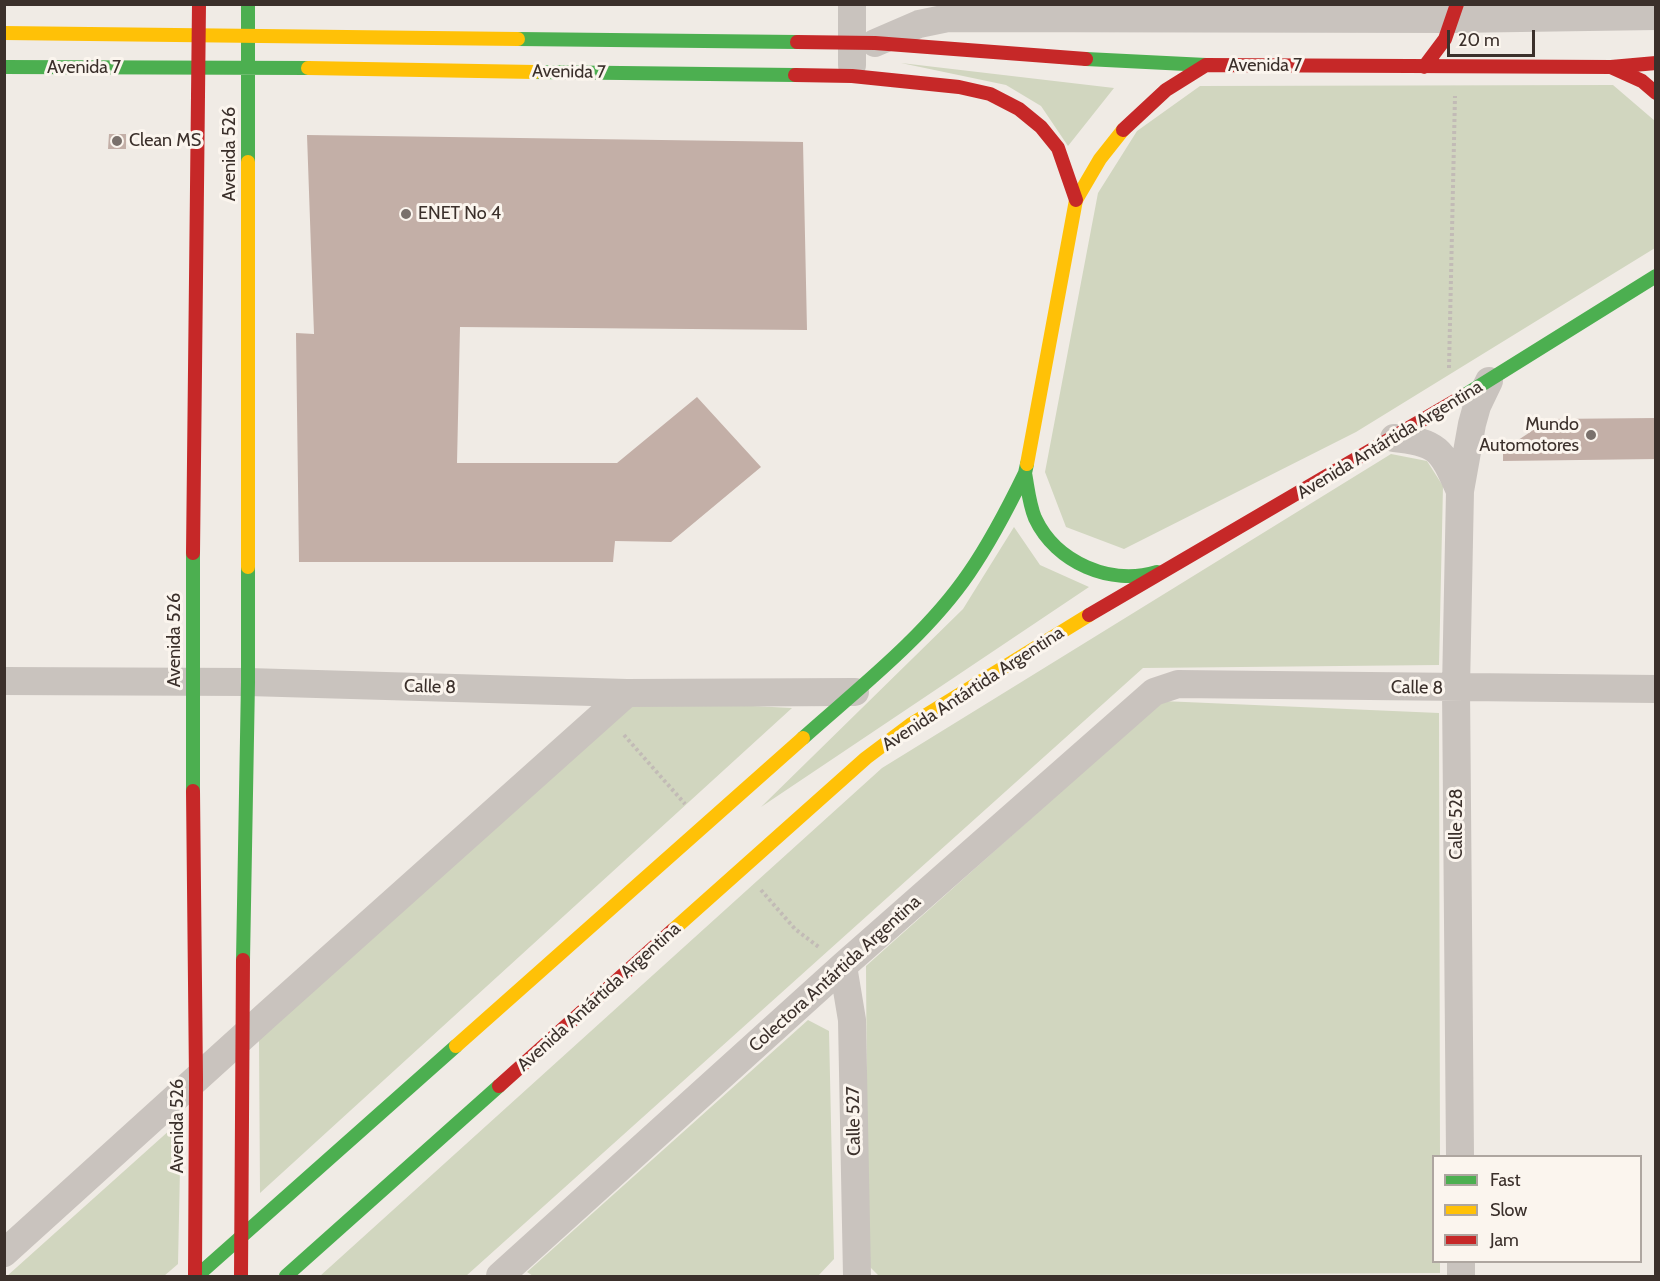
<!DOCTYPE html>
<html>
<head>
<meta charset="utf-8">
<style>
  body { margin:0 }
  #map { position:relative; width:1660px; height:1281px; overflow:hidden; background:#f0ebe5; font-family:Cabin,sans-serif }
  canvas { display:block }
  .frame { position:absolute; inset:0; border:6px solid #3b302b; pointer-events:none }
  .legend { position:absolute; left:1432px; top:1155px; width:210px; height:108px; box-sizing:border-box; background:#fbf5ee; border:2px solid #aea6a0; margin:0; padding:8px 10px; list-style:none; font-size:18px; color:#3b302b }
  .legend li { display:flex; align-items:center; gap:12px; height:30px }
  .legend b { width:30px; border:2px solid #aea6a0 }
  .scale { position:absolute; left:1447px; top:30px; width:88px; height:27px; box-sizing:border-box; border:3px solid #3b302b; border-top:0; padding-left:8px; font-size:18px; line-height:21px; white-space:nowrap; color:#3b302b; -webkit-text-stroke:4px #fbf5ee; paint-order:stroke }
</style>
</head>
<body>
<div id="map">
<canvas width="1660" height="1281"></canvas>
<div class="frame"></div>
<ul class="legend">
<li><b style="height:8px;background:#4caf50"></b>Fast</li>
<li><b style="height:8px;background:#ffc107"></b>Slow</li>
<li><b style="height:8px;background:#c62828"></b>Jam</li>
</ul>
<div class="scale">20 m</div>
</div>
<script>
const ctx = document.querySelector('canvas').getContext('2d');
ctx.lineJoin = 'round';
function fillPath(path, color) { ctx.fillStyle = color; ctx.fill(path, 'evenodd'); }
function stroke(path, color, width, dash) { ctx.strokeStyle = color; ctx.lineWidth = width; ctx.lineCap = dash ? 'butt' : 'round'; ctx.setLineDash(dash || []); ctx.stroke(path); }
function drawText(font, color, halo, rows, align = 'center') {
  ctx.font = font + ' Cabin,sans-serif'; ctx.lineWidth = 6; ctx.setLineDash([]); ctx.textBaseline = 'middle'; ctx.strokeStyle = halo; ctx.fillStyle = color; for (const [text, x, y, turn = 0] of rows) {
    ctx.save(); ctx.translate(x, y); ctx.rotate((+turn || 0) * Math.PI / 180); ctx.textAlign = isNaN(turn) ? turn : align; if (halo) ctx.strokeText(text, 0, 0); ctx.fillText(text, 0, 0); ctx.restore();
  }
}
const green = new Path2D(`
  M901,63L1114,88L1068,146L1041,106L1006,85Z
  M1613,85L1655,121V248L1356,432L1124,549L1066,527L1045,472L1098,193L1137,131L1200,86Z
  M1391,454L1427,461L1443,486L1439,665L1143,668L466,1276H320L882,768Z
  M1014,527L1040,565L1089,587L761,807L963,609Z
  M636,700L792,708L260,1193L259,1040Z
  M1162,701L1439,713L1440,1156H1434V1262H1440V1273L879,1276L868,1265L866,966Z
  M808,1020L829,1031L834,1259L818,1276H533L527,1272Z
  M181,1120L178,1264L164,1276H7Z`);
const building = new Path2D(`
  M109,134H126V149H108Z
  M307,135L803,142L807,330L460,327L457,463H617L697,397L761,467L671,542L615,541L613,562H299L296,333L314,334Z
  M1656,418V459L1503,461V450L1550,419Z`);
const path = new Path2D(`
  M1449,368L1455,96
  M624,735L685,804
  M761,890L795,929L820,948`);
const street = new Path2D(`
  M875,43L919,24L948,18L1453,19L1656,16
  M852,65V4
  M1394,438C1439,442 1442,451 1460,491
  M4,681L248,682L627,693L855,692
  M843,966L852,1020L857,1276
  M1460,1156L1456,688L1460,491L1472,424L1477,406L1489,381
  M4,1253L268,1014L627,693
  M1461,1262V1276
  M500,1276L843,966L1154,692L1178,684L1656,689`);
const fast = new Path2D(`
  M248,4V162
  M518,39L797,42
  M1086,59L1206,65
  M4,67L308,68
  M535,72L795,75
  M1465,395L1656,276
  M1025,473C1028,489 1029,503 1035,518C1056,563 1111,586 1157,572
  M803,738C859,688 926,636 969,573C991,541 1008,508 1025,473L1027,464
  M193,791V553
  M243,960L248,682V567
  M197,1276L456,1046
  M286,1276L499,1086`);
const slow = new Path2D(`
  M4,33L518,39
  M308,68L535,72
  M248,162V567
  M1027,464L1076,200L1100,159L1123,130
  M673,930L866,758L910,725L1089,615
  M456,1046L803,738`);
const jam = new Path2D(`
  M797,42L875,43L1086,59
  M1424,67L1445,39L1457,4
  M1611,67L1642,81L1656,93
  M795,75L852,76L959,87L990,94L1019,109L1041,127L1058,148L1076,200
  M1123,130L1166,90L1206,65L1611,67L1656,63
  M193,553L199,4
  M1089,615L1465,395
  M193,791L196,1079L195,1276
  M499,1086L673,930
  M241,1276L243,960`);
const markers = [
  [117,141,6,"#7a716c"],
  [406,214,6,"#7a716c"],
  [1591,435,6,"#7a716c"]
];
const streetNames = [
  ["Avenida 7",1265,66],
  ["Avenida 7",84,68],
  ["Avenida 7",569,72,1],
  ["Avenida 526",230,154,-90],
  ["Avenida Antártida Argentina",1390,440,-31],
  ["Avenida 526",175,640,-90],
  ["Calle 8",430,687,2],
  ["Calle 8",1417,688,1],
  ["Avenida Antártida Argentina",973,689,-33],
  ["Calle 528",1457,824,-90],
  ["Colectora Antártida Argentina",835,974,-42],
  ["Avenida Antártida Argentina",599,997,-42],
  ["Calle 527",854,1121,-91],
  ["Avenida 526",178,1126,-90]
];
const poiNames = [
  ["Clean MS",129,141],
  ["ENET No 4",418,214],
  ["Mundo",1579,425,"right"],
  ["Automotores",1579,446,"right"]
];
fillPath(green, '#d1d6bf');
fillPath(building, '#c3afa7');
stroke(path, '#c2bbb6', 4, [3, 3]);
stroke(street, '#c9c3be', 28);
stroke(fast, '#4caf50', 14);
stroke(slow, '#ffc107', 14);
stroke(jam, '#c62828', 14);
for (const [x, y, r, color] of markers) { const dot = new Path2D(); dot.arc(x, y, r, 0, 2 * Math.PI); ctx.fillStyle = color; ctx.fill(dot); stroke(dot, '#fbf5ee', 2); }
drawText('18px', '#3b302b', '#fbf5ee', streetNames);
drawText('18px', '#3b302b', '#fbf5ee', poiNames, 'left');
</script>
</body>
</html>
